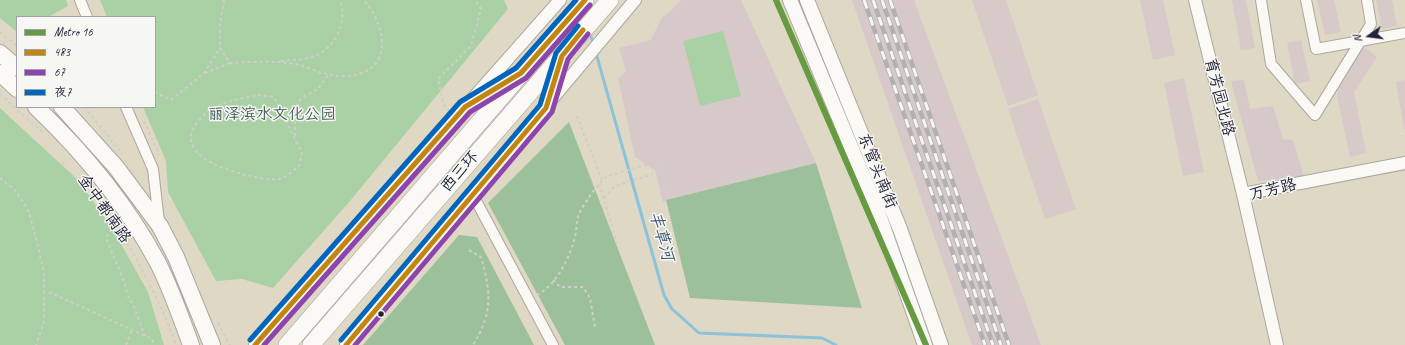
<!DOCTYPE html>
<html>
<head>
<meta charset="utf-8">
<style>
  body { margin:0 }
  #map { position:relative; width:1405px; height:345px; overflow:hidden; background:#dfd8c5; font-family:Caveat,"LXGW WenKai TC",sans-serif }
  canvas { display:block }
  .legend { position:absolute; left:16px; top:16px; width:140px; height:92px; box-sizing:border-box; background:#f6f6f2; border:1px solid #a1a1a9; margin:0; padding:5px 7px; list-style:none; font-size:12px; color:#22223b }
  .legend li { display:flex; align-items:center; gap:8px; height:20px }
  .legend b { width:20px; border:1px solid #a1a1a9 }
  .north { position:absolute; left:1349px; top:16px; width:40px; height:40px; -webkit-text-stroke:3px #f6f6f2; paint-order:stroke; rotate:256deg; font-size:11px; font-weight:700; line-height:16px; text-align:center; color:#22223b }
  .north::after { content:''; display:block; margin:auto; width:14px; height:18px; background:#22223b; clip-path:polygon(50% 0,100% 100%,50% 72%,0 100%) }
</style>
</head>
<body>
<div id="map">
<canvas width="1405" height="345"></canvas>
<ul class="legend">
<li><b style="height:5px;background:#669b42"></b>Metro 16</li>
<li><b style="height:5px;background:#c2850f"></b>483</li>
<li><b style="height:5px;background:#8e44ad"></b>67</li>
<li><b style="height:5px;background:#0065bd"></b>夜7</li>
</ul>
<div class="north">N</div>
</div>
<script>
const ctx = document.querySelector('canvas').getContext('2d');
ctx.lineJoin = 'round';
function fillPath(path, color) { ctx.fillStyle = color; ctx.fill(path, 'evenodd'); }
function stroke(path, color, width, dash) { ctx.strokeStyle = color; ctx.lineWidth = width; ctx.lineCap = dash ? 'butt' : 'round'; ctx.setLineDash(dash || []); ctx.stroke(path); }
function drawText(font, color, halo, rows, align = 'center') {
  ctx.font = font + ' Caveat,"LXGW WenKai TC",sans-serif'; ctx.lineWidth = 3; ctx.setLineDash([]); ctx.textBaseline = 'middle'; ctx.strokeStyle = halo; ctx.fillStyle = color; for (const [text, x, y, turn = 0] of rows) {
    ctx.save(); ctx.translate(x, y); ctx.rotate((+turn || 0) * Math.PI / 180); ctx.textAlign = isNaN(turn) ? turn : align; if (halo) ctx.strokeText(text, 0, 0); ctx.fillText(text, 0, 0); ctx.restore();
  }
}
const industrial = new Path2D(`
  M681,0H741L816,163L666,200L663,203L655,170L635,157L618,78L626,71L619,48L651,40L662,17L666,15Z
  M852,0H914L1041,345H972Z
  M1244,80L1250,109L1273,106L1283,139L1293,140L1304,176L1258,181L1231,81Z`);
const green = new Path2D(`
  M0,0H66L68,6L48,17H17V32L0,18Z
  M100,0H504L508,9L350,201L273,288L242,279L216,281L168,192L166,161L143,107H155V17H107Z
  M723,31L741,96L700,106L683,41Z
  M0,108L78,180L112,228L148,292L164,345H0Z`);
const forest = new Path2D(`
  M569,122L655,345H565L488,203Z
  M816,163L862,308L690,298L666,200Z
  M459,235L477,237L534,345H363Z`);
const stream = new Path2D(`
  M590,32L593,44
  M596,53L664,295L672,309L699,333L822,338L836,345`);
const building = new Path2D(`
  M972,0H1006L1038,95L1008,106Z
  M1140,0H1163L1175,55L1153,60Z
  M1232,0H1246L1255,48L1241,50Z
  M1317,0H1334L1341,32L1325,35Z
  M1376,0H1392L1397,26L1382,29Z
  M1301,40L1310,81L1295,84L1287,43Z
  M1364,47L1377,57L1354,92L1366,153L1350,157L1337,95L1340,81Z
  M1184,78L1204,172L1183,176L1164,83Z
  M1405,80V129H1404L1396,82Z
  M1038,99L1076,209L1045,219L1008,109Z`);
const path = new Path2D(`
  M224,0L220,24V48L230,63C252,62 274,60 295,64C306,66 316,72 327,74C349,80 380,74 382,47C383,30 375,13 364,0
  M0,32L17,46
  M281,61C291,60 302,60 312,57C335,49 348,23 340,0
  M205,73L230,63
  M155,92L171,100L204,73L220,48
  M0,94L42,132
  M258,95L274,97L302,153L299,166C294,170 285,178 279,179C267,181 254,177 242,174C220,168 176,153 196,124C200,119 206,112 211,109C226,101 242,98 258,95Z
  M84,107L123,154
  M449,112L443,103L438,79L471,46L481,9L475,0
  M577,116L602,180
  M144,121L157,149L158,155
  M295,136V111L301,98L318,89L328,75
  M62,164L67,159
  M0,178L16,191L29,212L37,242L44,273V322L36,345
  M599,184L618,245
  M604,198L615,186L653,174
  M102,202C131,247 153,287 173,336
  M112,223V228L106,238L124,281L129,299L133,304L145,336
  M469,250L481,257C491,292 493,313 473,345
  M553,280L560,287H583L590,298L595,327
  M49,292L152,339L154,345
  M537,295C557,284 569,259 575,237C577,228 576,219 581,210C587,199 598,184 607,176L649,164L660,166L669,198L761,173
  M218,323L230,345
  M174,340L176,345
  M126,345L132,330`);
const minor = new Path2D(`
  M80,0L87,17
  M1261,0L1271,64L1315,115L1371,24L1367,0
  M1306,0L1316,49L1405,33
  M126,107L153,169L159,222
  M473,195L553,345`);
const tertiary = new Path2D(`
  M1195,0L1243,194L1277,345
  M1243,194L1405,163
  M255,345L560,0
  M346,345L635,0`);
const secondary = new Path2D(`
  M790,0L878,212L925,345
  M807,0L900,229L941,345`);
const primary = new Path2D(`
  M0,53L17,68
  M0,73L17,89
  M36,107C83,152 127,205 158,263C171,289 181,317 191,345
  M62,107L116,167L160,226L176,257L212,345`);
const trunk = new Path2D(`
  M465,107L507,81
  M546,108L560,61
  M287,345L585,0
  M311,345L610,0`);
const rail = new Path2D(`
  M864,0L985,345
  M873,0L993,345
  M882,0L1001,345
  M890,0L1009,345`);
const bus1 = new Path2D(`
  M255,345L465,107L521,73L585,0
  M346,345L546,108L562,56L583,30`);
const bus2 = new Path2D(`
  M264,345L470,112L526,78L590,5
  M355,345L552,112L568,59L588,34`);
const bus3 = new Path2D(`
  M250,340L460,102L516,68L576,0
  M341,340L540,105L556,53L578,26`);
const metro1 = new Path2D(`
  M776,0L926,345`);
const markers = [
  [381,314,3.5,"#22223b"]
];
const streetNames = [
  ["育芳园北路",1219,97,76],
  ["东管头南街",877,171,68],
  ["西三环",460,172,-49],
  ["万芳路",1273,190,-14],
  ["金中都南路",104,209,55]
];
const parkNames = [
  ["丽泽滨水文化公园",272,115]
];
const waterNames = [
  ["丰草河",661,236,74]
];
fillPath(industrial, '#d7c9c9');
fillPath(green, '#aad1a5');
fillPath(forest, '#9cc19a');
stroke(stream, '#8dc2db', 3);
fillPath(building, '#d7cac8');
stroke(minor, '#aca89e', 12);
stroke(tertiary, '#aca89e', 14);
stroke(secondary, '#aca89e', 16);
stroke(primary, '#aca89e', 18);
stroke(trunk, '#aca89e', 18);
stroke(path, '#d0cecb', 2, [3, 3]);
stroke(minor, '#faf9f6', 10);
stroke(tertiary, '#faf9f6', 12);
stroke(secondary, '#faf9f6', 14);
stroke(primary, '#faf9f6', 16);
stroke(trunk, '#faf9f6', 17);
stroke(rail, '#b2b1b1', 4.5);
stroke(rail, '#f6f6f2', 3, [9]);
stroke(bus1, '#c2850f', 5);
stroke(bus2, '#8e44ad', 5);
stroke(bus3, '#0065bd', 5);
stroke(metro1, '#669b42', 6);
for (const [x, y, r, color] of markers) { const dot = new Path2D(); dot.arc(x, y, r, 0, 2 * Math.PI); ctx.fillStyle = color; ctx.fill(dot); stroke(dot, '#f6f6f2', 1.5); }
drawText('16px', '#22223b', '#f6f6f2', streetNames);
drawText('16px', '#425d57', '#f6f6f2', parkNames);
drawText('italic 17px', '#3b5776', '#f6f6f2', waterNames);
</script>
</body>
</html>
